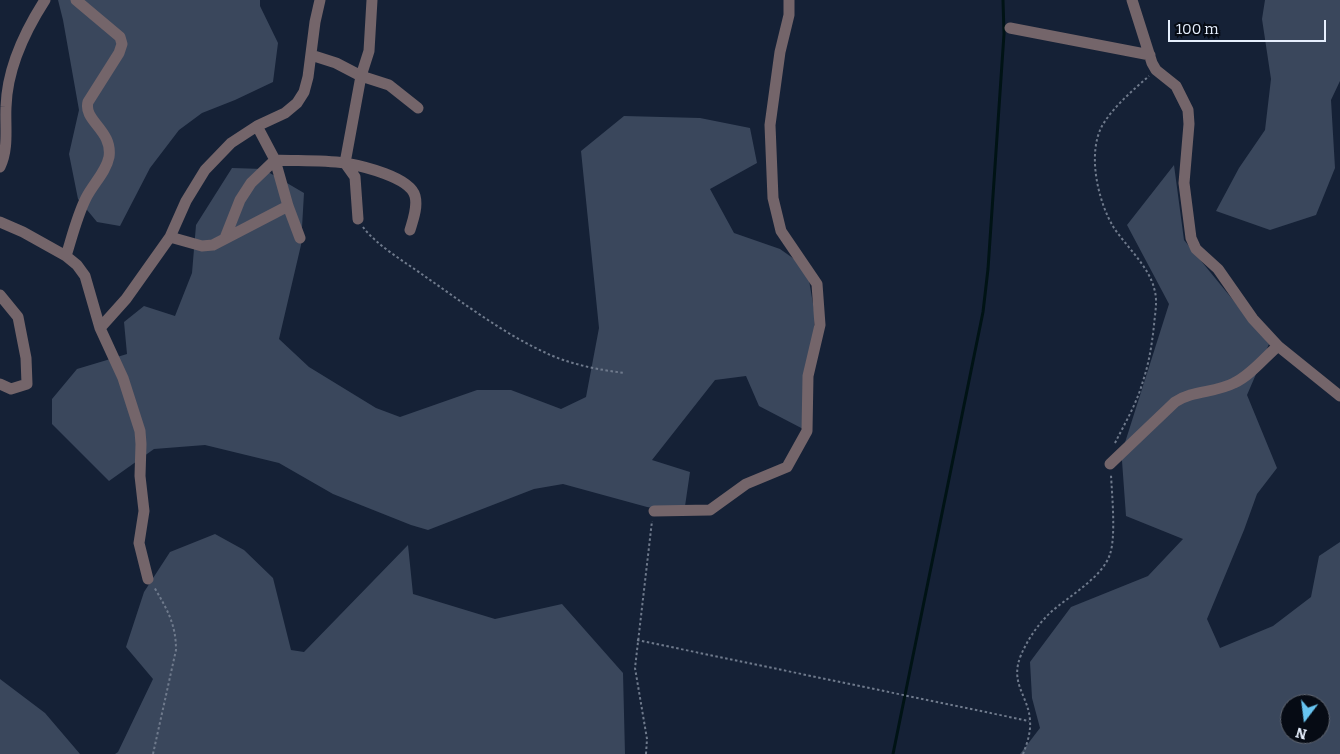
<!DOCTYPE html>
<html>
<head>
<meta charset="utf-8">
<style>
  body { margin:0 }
  #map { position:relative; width:1340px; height:754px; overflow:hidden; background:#152136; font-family:Bitter,serif }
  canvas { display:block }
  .north { position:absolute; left:1280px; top:694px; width:50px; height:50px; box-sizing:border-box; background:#060b14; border:1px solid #606671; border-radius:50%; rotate:195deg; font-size:14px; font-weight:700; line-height:20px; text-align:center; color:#e6effd }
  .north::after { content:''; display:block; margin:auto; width:18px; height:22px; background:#67c4f0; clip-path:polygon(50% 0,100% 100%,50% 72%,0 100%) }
  .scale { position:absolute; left:1168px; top:20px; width:158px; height:22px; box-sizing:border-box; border:2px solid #e6effd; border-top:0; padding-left:6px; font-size:15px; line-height:18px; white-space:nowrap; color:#e6effd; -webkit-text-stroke:4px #060b14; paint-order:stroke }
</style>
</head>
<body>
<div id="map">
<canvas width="1340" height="754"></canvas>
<div class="north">N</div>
<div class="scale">100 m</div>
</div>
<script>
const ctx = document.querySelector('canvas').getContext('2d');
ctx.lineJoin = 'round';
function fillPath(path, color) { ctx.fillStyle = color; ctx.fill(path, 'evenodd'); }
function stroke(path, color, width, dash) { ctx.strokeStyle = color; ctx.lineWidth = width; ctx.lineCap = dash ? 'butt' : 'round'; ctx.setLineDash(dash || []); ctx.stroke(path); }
const green = new Path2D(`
  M58,0H260V6L278,43L273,82L235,100L202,113L179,130L150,168L120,226L97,222L78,199L69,154L79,110L63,20Z
  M1265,0H1340V81L1331,100L1335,168L1316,215L1270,230L1216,211L1239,168L1265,130L1271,79L1262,19Z
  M624,116L700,118L750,128L757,163L710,189L734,233L780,249L807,268L815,316L807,431L759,406L746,376L715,380L652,460L690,472L684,513L647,507L563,484L534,489L428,530L411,525L333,494L279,463L205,445L154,449L109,481L52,424V399L77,369L127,354L124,322L144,306L175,316L192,273L196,225L232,168L263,169L304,193L301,245L279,339L309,367L376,408L400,417L477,390H511L561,409L586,397L599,328L581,151Z
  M1174,165L1184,240L1269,344L1247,395L1277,468L1257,494L1244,530L1207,619L1220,648L1273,626L1311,597L1319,556L1340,542V754H1020L1040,728L1032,698L1030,662L1071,607L1148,576L1183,539L1126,516L1121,447L1122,452L1169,304L1127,225ZM1290,704H1320V734H1290Z
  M215,534L244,550L273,578L291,650L304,652L408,545L413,594L495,619L562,604L623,673L625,754H115L118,752L153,679L126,647L144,592L170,552Z
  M0,679L45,713L80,754H0Z`);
const stream = new Path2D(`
  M893,754L983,312L988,269L1004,34L1003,0`);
const path = new Path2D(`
  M363,227C376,245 405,262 423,275C462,302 501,332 544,352C568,364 599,370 625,373
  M1115,443C1125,423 1137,403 1143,381C1149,363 1152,344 1154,325C1155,313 1158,300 1154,288C1149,267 1126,246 1114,228C1098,202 1087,154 1102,126C1113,107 1133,90 1149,76
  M637,640L1029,721
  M153,754L176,650C176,624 167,609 154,587
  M646,754L647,739L635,668L652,521
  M1023,754C1027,744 1031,732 1030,721C1029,696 1009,684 1021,655C1028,639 1038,624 1051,612C1069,596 1103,577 1110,554C1116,537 1112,495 1111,475`);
const minor = new Path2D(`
  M1132,0L1152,63L1156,70L1176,86L1188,110L1189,124L1184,183L1191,238L1196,249L1218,269L1253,319L1278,346L1340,396
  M1010,28L1150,55
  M311,55L336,63L361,76L389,85L418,108
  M257,126L275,160L288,206L300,238
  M0,167C9,148 5,127 6,107C7,70 25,31 45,0
  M358,219L355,177L345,163L361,76L369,51L372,0
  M0,222L23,232L66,256L77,265L85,276L100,328L123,378L140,431L141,444L140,476L144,511L139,543L148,579
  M170,237L202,246L213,245L288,206
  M225,238L240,200L251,183L275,160C298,161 322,160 345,163C362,166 410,177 415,196C418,207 413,220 410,230
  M66,256C72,237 77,216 86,198C93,184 106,172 109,157C113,130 83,121 88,102L119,53L122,44L120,37L76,0
  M0,295L18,317L26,358L27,384L11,389L0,384
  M100,328L126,299L170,237L186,201L205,170L231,143L257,126L285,113L297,103L304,92L308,77L315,22L320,0
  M1110,464L1175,402C1193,390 1215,393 1234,383C1251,375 1264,358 1278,346
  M654,511L710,510L746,484L787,467L807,431L808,376L820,325L817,284L781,231L773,198L770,125L780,52L789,15V0`);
fillPath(green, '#3a475c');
stroke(stream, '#001315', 3);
stroke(path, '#6f7a8c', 2, [2.5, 2.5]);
stroke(minor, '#74656a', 11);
</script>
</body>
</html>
